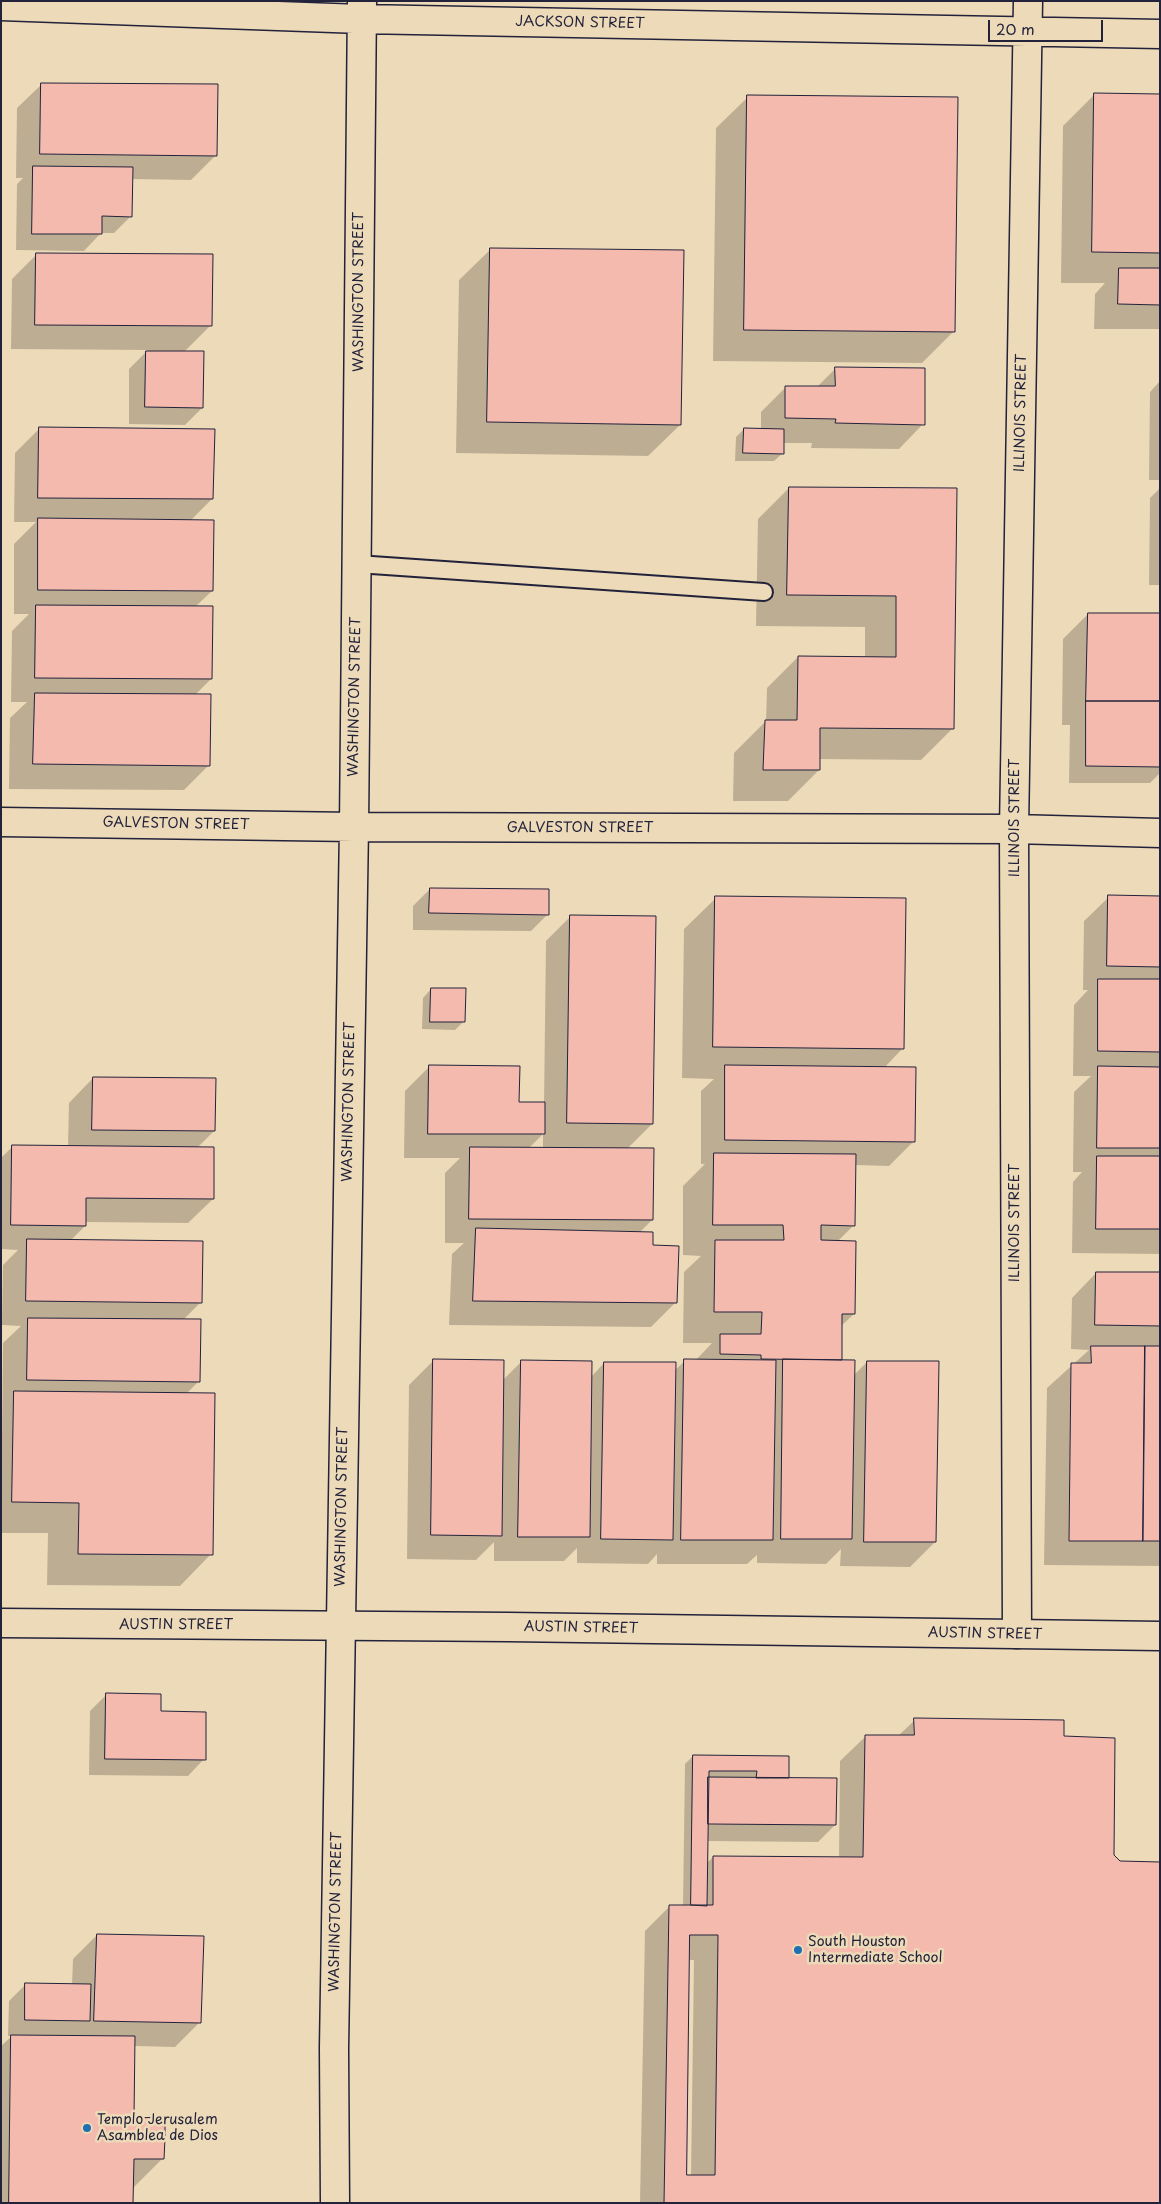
<!DOCTYPE html>
<html>
<head>
<meta charset="utf-8">
<style>
  body { margin:0 }
  #map { position:relative; width:1161px; height:2204px; overflow:hidden; background:#eddab8; font-family:"Playpen Sans",sans-serif }
  canvas { display:block }
  .frame { position:absolute; inset:0; border:2px solid #22223b; pointer-events:none }
  .scale { position:absolute; left:988px; top:20px; width:115px; height:22px; box-sizing:border-box; border:2px solid #22223b; border-top:0; padding-left:6px; font-size:15px; line-height:18px; white-space:nowrap; color:#22223b; -webkit-text-stroke:4px #eddab8; paint-order:stroke }
</style>
</head>
<body>
<div id="map">
<canvas width="1161" height="2204"></canvas>
<div class="frame"></div>
<div class="scale">20 m</div>
</div>
<script>
const ctx = document.querySelector('canvas').getContext('2d');
ctx.lineJoin = 'round';
function fillPath(path, color) { ctx.fillStyle = color; ctx.fill(path, 'evenodd'); }
function stroke(path, color, width, dash) { ctx.strokeStyle = color; ctx.lineWidth = width; ctx.lineCap = dash ? 'butt' : 'round'; ctx.setLineDash(dash || []); ctx.stroke(path); }
function drawText(font, color, halo, rows, align = 'center') {
  ctx.font = font + ' "Playpen Sans",sans-serif'; ctx.lineWidth = 5; ctx.setLineDash([]); ctx.textBaseline = 'middle'; ctx.strokeStyle = halo; ctx.fillStyle = color; for (const [text, x, y, turn = 0] of rows) {
    ctx.save(); ctx.translate(x, y); ctx.rotate((+turn || 0) * Math.PI / 180); ctx.textAlign = isNaN(turn) ? turn : align; if (halo) ctx.strokeText(text, 0, 0); ctx.fillText(text, 0, 0); ctx.restore();
  }
}
const shadow = new Path2D(`
  M42,84L216,155L191,180L131,179V216L114,233H101L84,251L16,250L17,184L23,178H16L17,108Z
  M1094,95H1160V329H1094L1095,294L1105,283H1061L1063,126Z
  M748,97L954,331L922,363L713,361L716,128Z
  M491,249L680,425L648,456L456,453L459,280Z
  M37,254L210,326L184,352L202,408L185,425L129,424V369L148,350L11,349L12,279Z
  M836,368L923,424L899,449L811,448L812,443H783V453L774,461H735L736,437L744,429H761V412L786,387H817Z
  M1160,381V480H1149L1150,392Z
  M40,428L212,499L190,521L212,591L195,607L211,679L195,695L209,765L184,790L9,789L10,718L27,702H11L12,631L29,614H14V544L36,522H14L15,453Z
  M789,488L956,489L953,728L921,760L819,759V770L788,801H733L734,753L766,721L767,688L798,657L865,658V627L756,626L758,519Z
  M1160,488V585H1149L1150,498Z
  M1088,614H1160V773L1150,783H1069L1070,725H1062L1063,639Z
  M430,889L548,914L531,931L413,930V906Z
  M1109,897H1160V1254L1072,1253L1073,1182L1082,1172H1073L1074,1092L1091,1076H1073L1074,1005L1088,990H1083L1084,921Z
  M716,898L902,1049L884,1068L914,1141L889,1166L855,1165L854,1225L838,1241L854,1314L840,1327V1359L853,1376L867,1362L935,1542L910,1567L840,1566L841,1549L826,1564L757,1563V1555L747,1564H657V1554L648,1564L577,1563V1548L564,1561H494V1542L476,1560L407,1559L409,1385L433,1361L503,1380L521,1362L591,1377L604,1363L674,1371L685,1361H695L712,1343H683L684,1272L701,1256L683,1255V1186L705,1164H701V1091L714,1079L682,1078L684,929Z
  M571,916L652,1124L627,1149L652,1220L639,1233L652,1247L676,1302L651,1327L449,1325L452,1254L464,1243H445V1173L460,1158H404L405,1091L430,1066L518,1103L544,1104L546,941ZM543,1134V1148H529Z
  M431,989L464,1021L455,1030L422,1029L423,998Z
  M93,1078L214,1131L197,1148L213,1199L188,1223L85,1222V1226L70,1241L201,1302L183,1320L199,1381L186,1394L211,1554L180,1586L47,1585L48,1533H1L3,1343L21,1326L2,1325L3,1265L18,1250L1,1249V1158L13,1146L68,1147L69,1103Z
  M1096,1273L1160,1274V1566L1044,1565L1047,1388L1089,1350L1071,1349L1072,1298Z
  M107,1694L160,1712L204,1759L188,1776L89,1775L90,1711Z
  M915,1720L1063,1738L1113,1855L1119,1862L1160,2203H640L645,1931L670,1906H683L685,1764L693,1756L788,1757V1779L835,1825L818,1842L706,1841V1864L713,1857L839,1858L840,1761L865,1737L898,1736ZM689,1960H694L691,2176H685Z
  M97,1935L200,2022L175,2047L134,2046L133,2119L163,2158L132,2189V2203H1V2046L12,2036H8L9,2001L26,1984L72,1985L73,1959Z`);
const building = new Path2D(`
  M41,83L218,84L217,156L40,154Z
  M1094,93L1160,94V253L1092,252Z
  M747,95L958,97L955,332L744,330Z
  M33,166L133,167L132,217L102,216V234H32Z
  M490,248L684,250L681,425L487,422Z
  M36,253L213,254L212,326L35,325Z
  M1119,268H1160V305L1118,304Z
  M146,351H204L203,408L145,407Z
  M835,367L925,368V425L835,423L836,419L785,418V386H835Z
  M39,427L215,429L213,499L38,498Z
  M744,428L784,429V454L743,453Z
  M789,487L957,488L954,729L820,728V770H763L765,720H797L798,656L896,657V596L787,595Z
  M38,518L214,520L213,591L38,590Z
  M36,605L213,606L212,679L35,678Z
  M1088,613H1160V701H1086Z
  M35,693L211,694L210,766L33,764Z
  M1086,701H1160V767L1086,766Z
  M430,888L549,889V915L429,913Z
  M1108,895L1160,896V967L1107,966Z
  M715,896L906,898L904,1049L713,1047Z
  M570,915L656,916L653,1124L567,1123Z
  M1098,979H1160V1052L1098,1051Z
  M431,988H466L465,1022H430Z
  M429,1065L520,1066L519,1102H545V1134H428Z
  M725,1065L916,1067L915,1142L725,1140Z
  M1098,1066L1160,1067V1148H1097Z
  M93,1077L216,1078L215,1131L92,1130Z
  M12,1145L214,1147V1199L86,1198V1226L11,1225Z
  M470,1147L654,1148L653,1220L469,1219Z
  M714,1153L856,1154L855,1226L821,1225V1240L856,1241L855,1314H842V1360L761,1359V1355L720,1354V1334H761L762,1312H714L715,1240H784L783,1225H713Z
  M1097,1156H1160V1229H1096Z
  M476,1228L653,1232V1245L679,1246L677,1303L473,1301Z
  M27,1239L203,1241L202,1303L26,1301Z
  M1096,1272H1160V1326L1095,1325Z
  M28,1318L201,1319L200,1382L27,1380Z
  M1091,1346H1145L1143,1541H1069L1071,1363H1091Z
  M1145,1346H1160V1541H1143Z
  M433,1359L504,1360L502,1536L431,1535Z
  M684,1359L776,1360L773,1540H681Z
  M783,1359L855,1360L852,1539H781Z
  M521,1360L592,1361L590,1537H518Z
  M867,1361H939L936,1542H864Z
  M604,1362H676L673,1540L601,1539Z
  M14,1391L215,1393L213,1555L78,1554L79,1503L12,1502Z
  M106,1693L161,1694V1711L206,1712V1760L105,1759Z
  M914,1718L1064,1720V1736L1115,1738L1114,1855L1120,1861L1160,1862V2203H664L669,1905H713V1856L863,1857L865,1735H914ZM690,1935H718L715,2175H687Z
  M693,1755L789,1756V1778H756L757,1771H709L707,1906L691,1905Z
  M708,1777L837,1778L836,1825L708,1824Z
  M97,1934L204,1936L201,2023L94,2021Z
  M25,1983L91,1984L90,2021L25,2020Z
  M11,2035L135,2036L134,2118L165,2117V2138L164,2159H134L133,2203H9Z`);
const service = new Path2D(`
  M357,564L764,592`);
const minor = new Path2D(`
  M1,6L361,19L1160,34
  M1,822L354,827L1014,829L1160,833
  M1017,1634L1014,829L1028,1
  M335,2203L334,2048L354,827L362,1`);
const tertiary = new Path2D(`
  M1,1623L508,1627L1160,1636`);
const markers = [
  [798,1950,5,"#1f6fb2"],
  [87,2128,5,"#1f6fb2"]
];
const streetNames = [
  ["JACKSON STREET",580,23,1],
  ["WASHINGTON STREET",359,292,-90],
  ["ILLINOIS STREET",1021,413,-89],
  ["WASHINGTON STREET",355,697,-89],
  ["ILLINOIS STREET",1015,818,-90],
  ["GALVESTON STREET",176,824,1],
  ["GALVESTON STREET",580,828],
  ["WASHINGTON STREET",349,1102,-89],
  ["ILLINOIS STREET",1015,1223,-90],
  ["WASHINGTON STREET",342,1507,-89],
  ["AUSTIN STREET",176,1625],
  ["AUSTIN STREET",581,1628,1],
  ["AUSTIN STREET",985,1634,1],
  ["WASHINGTON STREET",336,1912,-89]
];
const poiNames = [
  ["South Houston",808,1942],
  ["Intermediate School",808,1958],
  ["Templo Jerusalem",97,2120],
  ["Asamblea de Dios",97,2136]
];
fillPath(shadow, '#0003');
fillPath(building, '#f4baae');
stroke(building, '#22223b', 1);
stroke(service, '#22223b', 20);
stroke(minor, '#22223b', 31);
stroke(tertiary, '#22223b', 31);
stroke(service, '#eddab8', 16);
stroke(minor, '#eddab8', 28);
stroke(tertiary, '#eddab8', 28);
for (const [x, y, r, color] of markers) { const dot = new Path2D(); dot.arc(x, y, r, 0, 2 * Math.PI); ctx.fillStyle = color; ctx.fill(dot); stroke(dot, '#eddab8', 2); }
drawText('14px', '#22223b', '#eddab8', streetNames);
drawText('14px', '#22223b', '#eddab8', poiNames, 'left');
</script>
</body>
</html>
